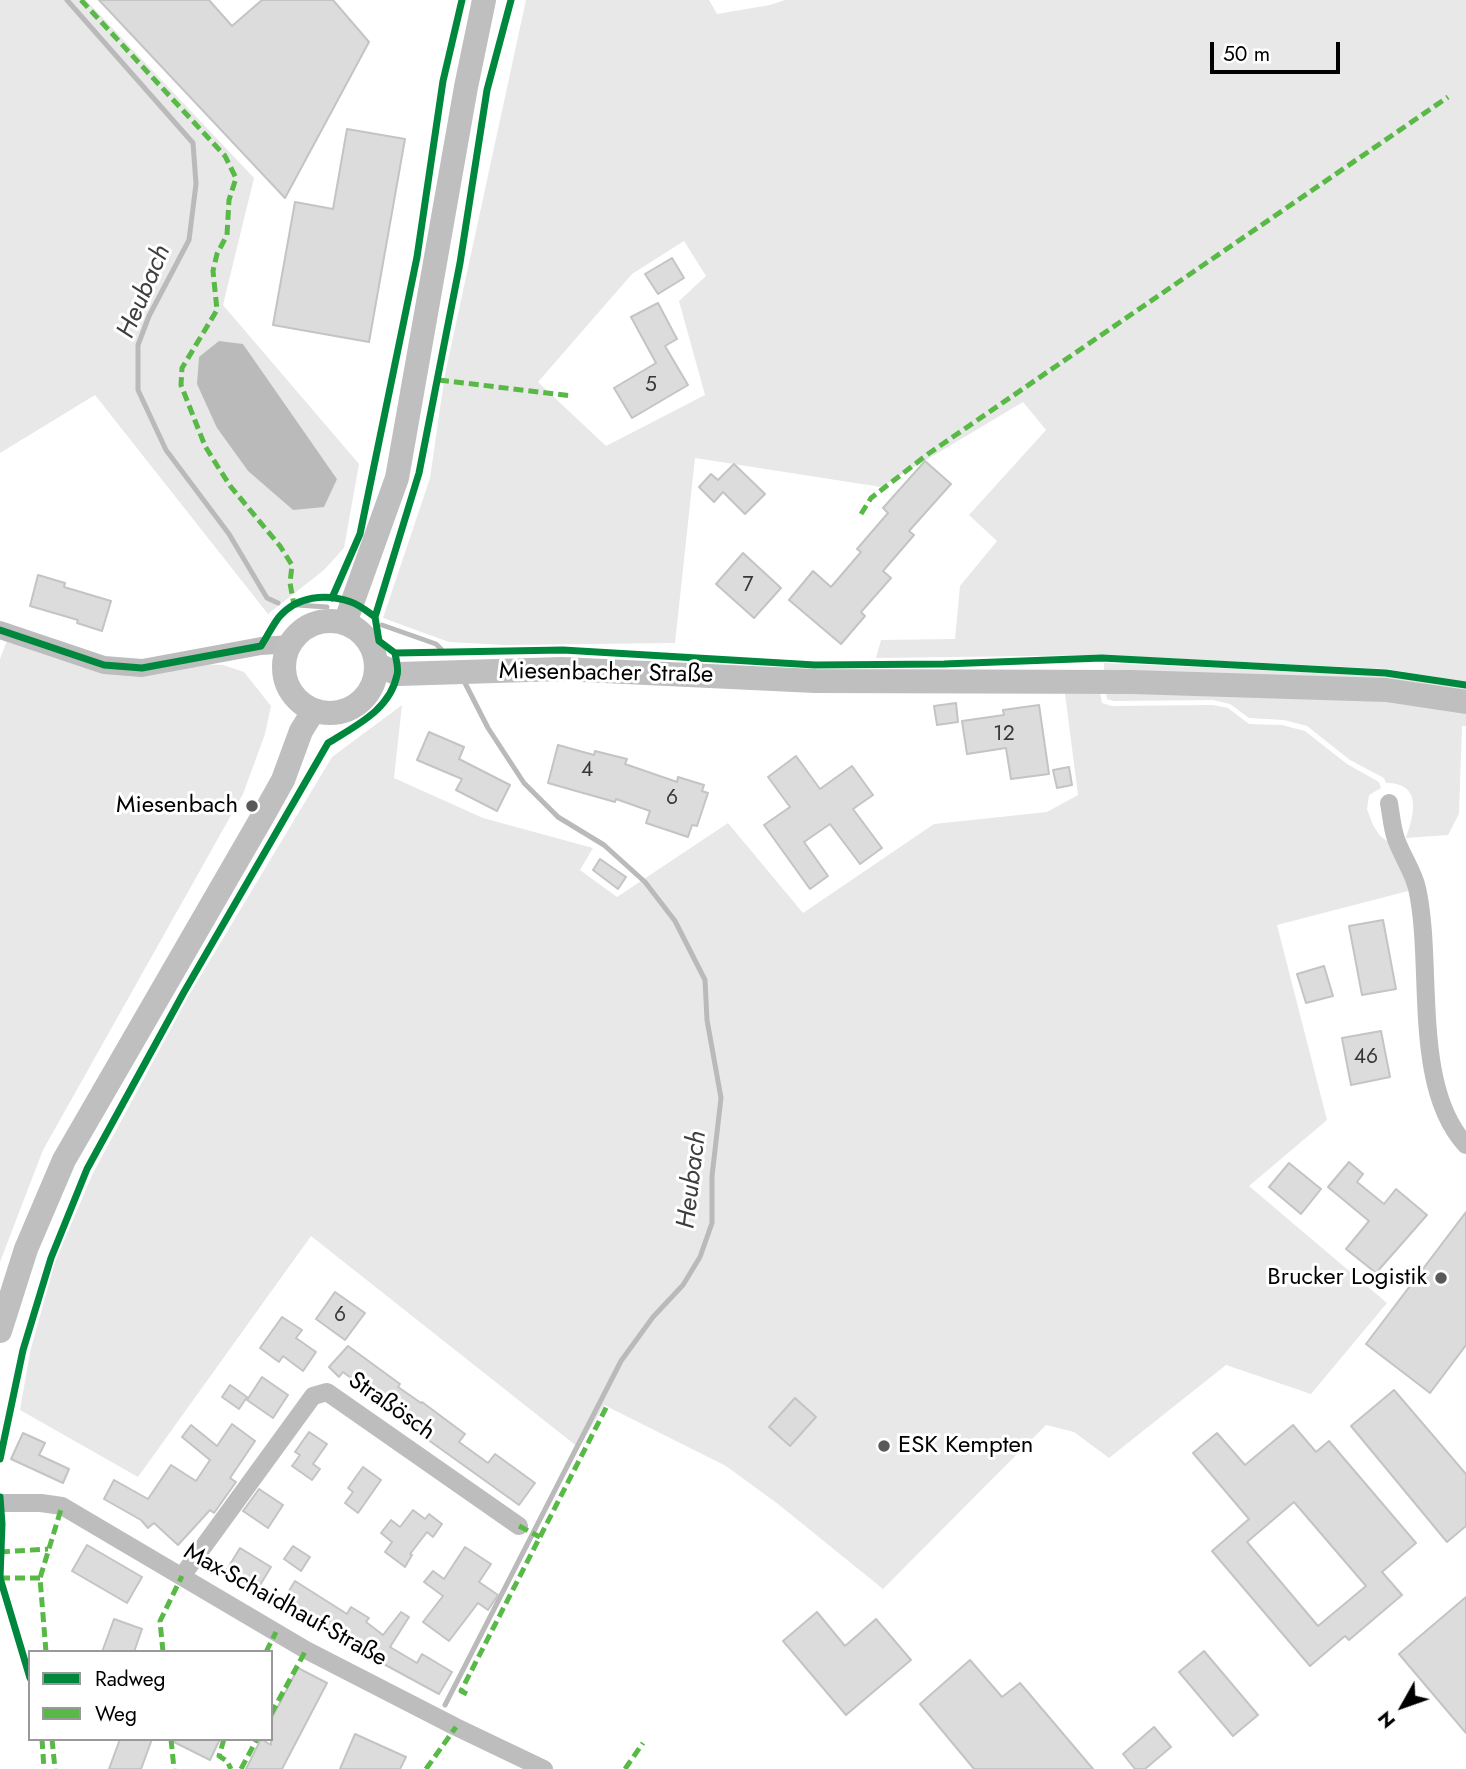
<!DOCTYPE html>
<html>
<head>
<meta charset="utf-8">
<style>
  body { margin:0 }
  #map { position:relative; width:1466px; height:1769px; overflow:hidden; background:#fff; font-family:Jost,sans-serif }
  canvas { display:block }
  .legend { position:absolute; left:28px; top:1650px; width:245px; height:91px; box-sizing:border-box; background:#fff; border:2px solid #999; margin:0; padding:9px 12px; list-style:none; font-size:21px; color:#000 }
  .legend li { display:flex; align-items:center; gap:14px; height:35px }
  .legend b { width:35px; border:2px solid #999 }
  .north { position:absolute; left:1368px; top:1671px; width:70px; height:70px; -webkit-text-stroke:5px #fff; paint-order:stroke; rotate:230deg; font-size:19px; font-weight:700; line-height:28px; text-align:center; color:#000 }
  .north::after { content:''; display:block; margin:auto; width:24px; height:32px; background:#000; clip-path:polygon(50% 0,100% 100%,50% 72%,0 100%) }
  .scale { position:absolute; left:1210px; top:42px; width:130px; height:32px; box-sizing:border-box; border:4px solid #000; border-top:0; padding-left:9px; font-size:21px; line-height:24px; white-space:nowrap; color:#000; -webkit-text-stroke:5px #fff; paint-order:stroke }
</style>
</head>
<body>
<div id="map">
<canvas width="1466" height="1769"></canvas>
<ul class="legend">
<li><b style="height:9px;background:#00873e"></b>Radweg</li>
<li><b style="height:9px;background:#58b947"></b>Weg</li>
</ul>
<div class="north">N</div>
<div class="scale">50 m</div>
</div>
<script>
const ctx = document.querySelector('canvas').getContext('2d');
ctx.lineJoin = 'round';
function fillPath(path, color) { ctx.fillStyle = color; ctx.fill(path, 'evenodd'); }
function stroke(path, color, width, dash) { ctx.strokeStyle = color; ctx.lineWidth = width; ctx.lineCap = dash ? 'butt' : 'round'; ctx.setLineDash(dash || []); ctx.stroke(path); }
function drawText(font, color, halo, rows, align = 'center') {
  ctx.font = font + ' Jost,sans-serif'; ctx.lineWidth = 6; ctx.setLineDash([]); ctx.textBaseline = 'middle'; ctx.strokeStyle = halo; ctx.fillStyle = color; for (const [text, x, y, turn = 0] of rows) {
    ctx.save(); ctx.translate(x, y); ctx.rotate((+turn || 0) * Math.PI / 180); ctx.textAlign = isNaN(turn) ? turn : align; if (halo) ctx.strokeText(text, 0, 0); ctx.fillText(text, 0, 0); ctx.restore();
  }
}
const green = new Path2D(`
  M0,0H86L254,178L223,305L359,464L344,548L324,570L268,614L95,395L0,453ZM243,344L337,479L293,510L248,471L217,428Z
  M526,0H709L717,14L770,5L785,0H1466V682L1387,669L1101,655L876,658L881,640L955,639L960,586L997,541L969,515L1046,430L1023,402L881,487L695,458L675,643L504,645L449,642L383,618L430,478L445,374ZM684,241L706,276L679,301L705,395L606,446L538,382L632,274Z
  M8,638L62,658L223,665L244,672L271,706L265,734L243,794L43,1150L0,1262V659Z
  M1104,663L1387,676L1466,688V696L1104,672Z
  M1106,692L1385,698L1466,712V726H1462L1459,814L1448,835L1406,838C1414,815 1423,783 1386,783L1384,778L1350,760L1307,726L1284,720L1249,718L1230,704L1213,700L1114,701L1107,699Z
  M1100,693L1102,703L1112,706L1213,705L1228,708L1249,724L1282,725L1305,731L1347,764L1379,782L1381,788L1369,795L1367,809L1373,825L1380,836L1393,845L1412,890L1277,925L1327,1120L1249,1186L1387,1303L1311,1394L1226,1365L1109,1458L1074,1432L1046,1425L883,1589L778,1504L726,1466L604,1405L579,1448L311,1236L138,1477L20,1410L30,1352L55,1262L93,1173L189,995L332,757L402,705L394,778L483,818L593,848L580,870L617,897L728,823L803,913L934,824L1047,812L1078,795L1065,694Z`);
const water = new Path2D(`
  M219,341L243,344L337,479L324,507L293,510L248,471L217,428L197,384L199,357Z`);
const stream = new Path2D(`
  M67,0L193,143L196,184L189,240L149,316L138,345V390L166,450L229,534L267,598L278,603
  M297,605L327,607
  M382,625L436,644L441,649
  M445,1705L621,1361L653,1317L683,1285L700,1257L712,1223V1176L721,1098L707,1020L705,980L675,921L645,882L604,845L558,817L524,783L488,728L465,683`);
const building = new Path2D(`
  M99,0H209L232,26L262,0H333L369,42L285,198Z
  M347,129L405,139L369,342L273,325L295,202L333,209Z
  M672,258L684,278L658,294L645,274Z
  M658,303L677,339L665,346L688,385L632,418L614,388L656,363L631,317Z
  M925,461L951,484L909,531L914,535L883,571L891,578L861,612L865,616L841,644L789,600L813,571L831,587L861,552L857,549L888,513L883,508Z
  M734,464L765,494L745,514L723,492L714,502L699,487L711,474L718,480Z
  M743,553L781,588L754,618L716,584Z
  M38,575L65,583L64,587L111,601L102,631L77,623L78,620L30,606Z
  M956,703L958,722L937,725L934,706Z
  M1039,705L1049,774L1011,779L1006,748L967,754L962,721L1004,715L1003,710Z
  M429,732L464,747L459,759L510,785L497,811L456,790L462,779L417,760Z
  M558,745L594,755L595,751L627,759L625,764L677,782L678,777L704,785L702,791L708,793L697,826L692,825L688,837L646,823L650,811L616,799L615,802L548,783Z
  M796,756L820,789L852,766L873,795L853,809L882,848L860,864L830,824L804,842L828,876L810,889L764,825L790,807L768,777Z
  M1069,767L1072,785L1057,788L1053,770Z
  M600,859L626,877L618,889L593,870Z
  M1383,920L1396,989L1362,995L1349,926Z
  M1324,966L1333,996L1306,1003L1297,974Z
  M1381,1031L1390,1077L1351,1085L1342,1038Z
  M1349,1162L1363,1174L1357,1182L1384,1204L1396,1189L1427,1215L1376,1273L1346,1249L1369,1221L1328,1187Z
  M1289,1163L1321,1189L1301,1214L1269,1187Z
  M1466,1212V1345L1430,1393L1366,1344Z
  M335,1292L365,1313L345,1340L316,1319Z
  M282,1317L302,1330L296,1338L316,1352L303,1371L283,1356L279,1362L260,1348Z
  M348,1346L400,1384L398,1387L421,1403L422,1402L465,1434L459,1442L488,1463L495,1454L535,1483L519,1505L406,1424L412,1416L389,1400L386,1404L343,1372L339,1377L329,1367Z
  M262,1377L288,1395L273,1418L247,1400Z
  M230,1385L247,1397L239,1409L222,1397Z
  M1394,1390L1466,1474V1526L1447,1542L1351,1426Z
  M795,1398L816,1417L790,1446L769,1427Z
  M232,1424L255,1441L230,1478L236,1482L214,1513L210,1510L178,1545L154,1523L148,1528L141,1520L104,1499L114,1480L148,1499L171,1465L196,1481L210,1460L182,1437L191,1425L217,1446Z
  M1293,1425L1316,1452L1329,1441L1416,1543L1382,1572L1402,1595L1349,1640L1345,1636L1310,1666L1212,1551L1249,1519L1193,1453L1217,1433L1245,1465ZM1294,1502L1366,1586L1318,1626L1247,1542Z
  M309,1432L327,1444L313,1464L320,1469L312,1480L292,1466L300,1455L295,1452Z
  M23,1433L45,1443L39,1455L69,1469L63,1483L11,1459Z
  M363,1467L381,1480L358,1513L345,1503L353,1492L348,1488Z
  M259,1489L283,1505L268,1528L243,1511Z
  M413,1510L425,1519L429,1514L442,1524L433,1537L427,1532L410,1554L412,1555L405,1567L385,1552L392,1542L381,1533L391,1520L400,1527Z
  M87,1545L142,1577L127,1603L72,1571Z
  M293,1546L310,1557L301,1571L284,1559Z
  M465,1547L491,1564L479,1582L498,1595L488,1610L478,1603L449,1641L423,1622L443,1596L424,1582L433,1571L444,1579Z
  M240,1548L271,1567L257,1590L226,1571Z
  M295,1581L347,1614L351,1607L369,1618L366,1622L383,1635L401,1612L409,1617L390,1647L417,1663L422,1654L452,1672L439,1694L380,1662L316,1621L314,1623L282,1602Z
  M1466,1597V1733L1399,1654Z
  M817,1612L845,1646L876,1619L911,1660L846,1715L783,1641Z
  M114,1619L142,1629L134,1652H102Z
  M1204,1651L1258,1715L1233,1736L1179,1672Z
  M970,1660L1002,1697L1020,1683L1093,1769H974L920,1704Z
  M298,1668L327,1683L282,1769H246L261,1739L271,1745V1720Z
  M1154,1727L1171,1747L1145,1769H1135L1123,1754Z
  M355,1734L406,1757L400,1769H340Z
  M120,1739H152L141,1769H109Z
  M168,1739H220L210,1760Z`);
const street = new Path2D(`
  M0,630L104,665L142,668L261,646L290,644
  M1389,803C1391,814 1392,828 1396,839C1402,856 1413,871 1417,888C1434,964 1411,1086 1466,1145
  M0,1503H41L62,1506L306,1650L456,1727L544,1769
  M182,1576L313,1396L327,1392L519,1526`);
const secondary = new Path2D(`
  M284 667a46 46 0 1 1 92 0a46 46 0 1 1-92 0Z
  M345,623L397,478L466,87L484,0
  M376,664L398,674L562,669L815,681L1132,682L1386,690L1466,702
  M0,1331L26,1249L64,1160L264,814L283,780L301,731L314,710`);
const quiet = new Path2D(`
  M81,0L225,156L236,178L229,200L227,235L217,254L213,271L217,310L182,368L181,385L205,446L218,467L231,487L280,546L292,565L290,583L294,605
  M439,380L572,396
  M861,514L871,498L928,454L1448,97
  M519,1526L540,1537
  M0,1552L48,1549
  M0,1578H40
  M46,1652L40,1578L62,1506
  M163,1652L160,1621L182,1576
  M266,1652L276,1632
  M467,1694L461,1691L607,1406
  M271,1714L306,1650
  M42,1739L44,1769
  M52,1739L55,1769
  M171,1739L174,1769
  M224,1739L219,1756L227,1761L231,1769
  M241,1769L257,1739
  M426,1769L456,1727
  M625,1769L643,1743`);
const cycleway = new Path2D(`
  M511,0L487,90L460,263L419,473L375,617L379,641L395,653L563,650L815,665L944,664L1102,658L1386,673L1466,685
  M332,598L360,534L417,257L443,81L462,0
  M0,630L104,665L142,668L261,646C267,637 272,626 279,617C297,596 326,593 351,602C360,605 368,612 375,617
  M0,1459L23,1350L51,1258L87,1169L184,992L328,743C355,726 390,710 397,675C399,669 396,660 395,653
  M0,1497L2,1524L0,1578L30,1678`);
const markers = [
  [252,806,7,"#595959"],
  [1441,1278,7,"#595959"],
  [884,1446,7,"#595959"]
];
const numberNames = [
  ["5",651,386],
  ["7",748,586],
  ["12",1004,735],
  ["4",587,771],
  ["6",672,799],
  ["46",1366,1058],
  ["6",340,1316]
];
const streetNames = [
  ["Miesenbacher Straße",606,674,1],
  ["Straßösch",391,1407,35],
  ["Max-Schaidhauf-Straße",285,1606,29]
];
const poiNames = [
  ["Miesenbach",238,806],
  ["Brucker Logistik",1427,1278],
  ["ESK Kempten",898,1446,"left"]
];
const waterNames = [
  ["Heubach",145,292,-67],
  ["Heubach",693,1180,-83]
];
fillPath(green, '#e8e8e8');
fillPath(water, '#bababa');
stroke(stream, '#bababa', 5);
fillPath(building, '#dcdcdc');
stroke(building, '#c4c4c4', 2);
stroke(street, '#bdbdbd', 18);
stroke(secondary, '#bfbfbf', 24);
stroke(quiet, '#58b947', 5, [10, 5]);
stroke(cycleway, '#00873e', 7);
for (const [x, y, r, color] of markers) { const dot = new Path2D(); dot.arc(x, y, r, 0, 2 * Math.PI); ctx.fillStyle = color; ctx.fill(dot); stroke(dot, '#fff', 2.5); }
drawText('21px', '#373737', null, numberNames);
drawText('24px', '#000', '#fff', streetNames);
drawText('24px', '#000', '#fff', poiNames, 'right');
drawText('italic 26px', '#3e3e3e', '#fff', waterNames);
</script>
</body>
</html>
